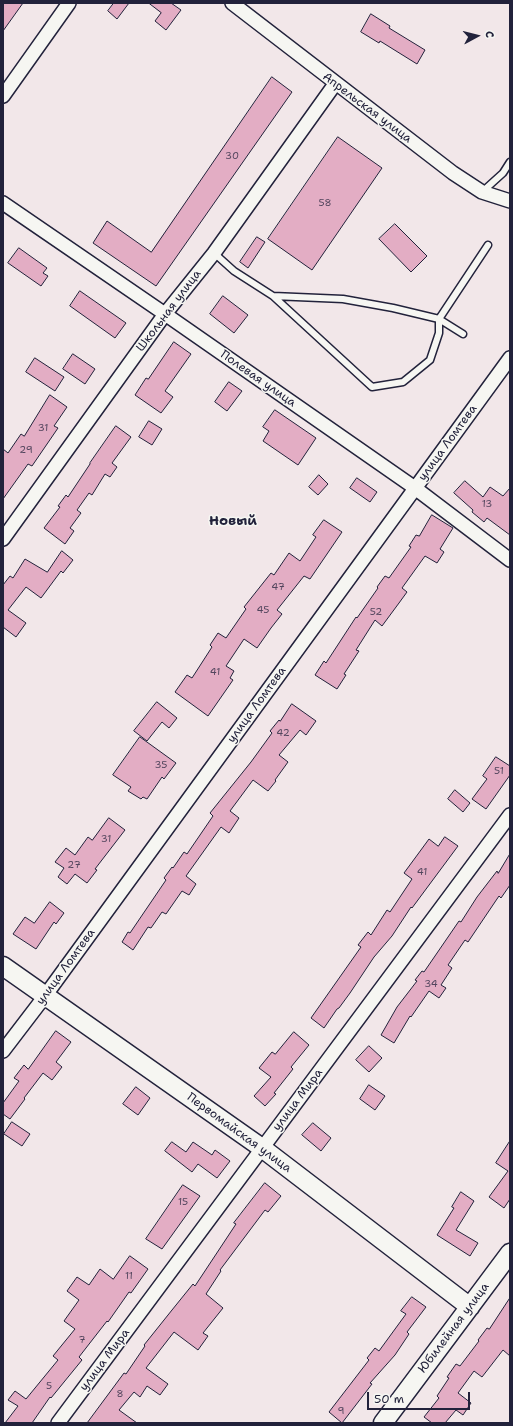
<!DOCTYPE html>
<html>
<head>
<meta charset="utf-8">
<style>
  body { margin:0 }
  #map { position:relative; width:513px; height:1426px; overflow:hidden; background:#f2e7e9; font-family:"Shantell Sans",sans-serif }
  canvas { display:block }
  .frame { position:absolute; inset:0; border:4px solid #22223b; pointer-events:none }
  .north { position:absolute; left:457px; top:16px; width:40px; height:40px; -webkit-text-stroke:3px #f6f6f2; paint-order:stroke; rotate:83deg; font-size:11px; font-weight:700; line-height:16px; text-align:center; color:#22223b }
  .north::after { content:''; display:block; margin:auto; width:14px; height:18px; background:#22223b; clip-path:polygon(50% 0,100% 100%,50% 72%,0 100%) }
  .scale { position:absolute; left:367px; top:1392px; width:103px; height:18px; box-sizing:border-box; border:2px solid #22223b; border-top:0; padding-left:5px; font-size:12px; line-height:14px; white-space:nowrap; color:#22223b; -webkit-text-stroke:3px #f6f6f2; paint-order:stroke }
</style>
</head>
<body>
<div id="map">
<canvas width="513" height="1426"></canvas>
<div class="frame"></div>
<div class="north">С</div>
<div class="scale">50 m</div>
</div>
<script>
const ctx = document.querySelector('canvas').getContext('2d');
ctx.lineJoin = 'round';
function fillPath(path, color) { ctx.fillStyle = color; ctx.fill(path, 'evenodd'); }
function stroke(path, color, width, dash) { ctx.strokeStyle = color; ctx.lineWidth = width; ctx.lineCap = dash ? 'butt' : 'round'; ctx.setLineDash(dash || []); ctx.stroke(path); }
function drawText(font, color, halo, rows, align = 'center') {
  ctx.font = font + ' "Shantell Sans",sans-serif'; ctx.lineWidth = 3; ctx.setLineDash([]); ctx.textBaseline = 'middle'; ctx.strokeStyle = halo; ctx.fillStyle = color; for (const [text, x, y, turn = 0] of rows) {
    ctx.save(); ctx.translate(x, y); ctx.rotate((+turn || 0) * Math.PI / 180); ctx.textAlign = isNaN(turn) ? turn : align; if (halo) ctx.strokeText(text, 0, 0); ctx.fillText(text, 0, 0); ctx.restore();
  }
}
const building = new Path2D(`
  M3,3H23L3,31Z
  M114,3H129L117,19L108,11Z
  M149,3H171L181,10L166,30L155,21L161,13Z
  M371,14L390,26L389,28L425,50L417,64L380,41L379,43L361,32Z
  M272,77L292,92L156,286L93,243L107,221L151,252Z
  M338,137L382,168L312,270L268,239Z
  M395,224L427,256L411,272L379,239Z
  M257,237L265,242L248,268L240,262Z
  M19,248L47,268L43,273L48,276L41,286L8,263Z
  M80,291L126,323L115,338L70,306Z
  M223,296L248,315L234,333L210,314Z
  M174,342L191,354L165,391L173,397L161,413L135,395L146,378L148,379Z
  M73,354L95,369L85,384L63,369Z
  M35,358L64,377L55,391L26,372Z
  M229,382L242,391L227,411L215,402Z
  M50,395L67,407L54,426L58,428L32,466L28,464L3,499V449L8,453L21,434L24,436Z
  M275,410L316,438L298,465L263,441L269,431L263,427Z
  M149,421L162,429L152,445L139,437Z
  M116,426L131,437L112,463L117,467L110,477L105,474L92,495L89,493L77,510L81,513L70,528L74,531L65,544L44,528L60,507L58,506L66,495L68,497L90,464V463Z
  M319,475L328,484L318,495L309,487Z
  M357,478L377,492L370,502L350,488Z
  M465,481L483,497L490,487L503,496L510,488V535L487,518L484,522L472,512L473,510L454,493Z
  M432,515L453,528L440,549L444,552L437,563L425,556L402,588L407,592L399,603L382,626L375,620L356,650L359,651L344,674L346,675L337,689L315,675L324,661L326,663L356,617L357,618L378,588L377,587L385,576L389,578L411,547L409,546L416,535L419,536Z
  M324,520L342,532L310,579L304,576L277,610L282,614L271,628L257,648L244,639L226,666L234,671L230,678L233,680L208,716L175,692L187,675L192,678L212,647L210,645L218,633L226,638L246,609L244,607L271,573L274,575L289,553L300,561L316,537L313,535Z
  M62,551L73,560L63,573L61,571L41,598L26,587L8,610L26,623L16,637L3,627V585L10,576L13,578L25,559L47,572Z
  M157,702L177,718L169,728L162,722L147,741L134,731Z
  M292,704L316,721L306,735L300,730L279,755L288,762L275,780L276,781L268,791L253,780L230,811L239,818L229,833L221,827L186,876L196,884L189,895L182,891L166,914L162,912L151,928L148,927L133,950L122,942L128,932L130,933L166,880L164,878L172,867L173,868L184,852L187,854L213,816L210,813L251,762L272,733L270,731L279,720L280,721Z
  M140,737L176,763L164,779L162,777L147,799L143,797L141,799L128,791L131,787L113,775Z
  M496,757L510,766V775L486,809L472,799L487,779L483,776Z
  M455,790L470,803L463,812L448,799Z
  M109,818L125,830L95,869L97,870L87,883L75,874L67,884L58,877L64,868L55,862L66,848L75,855L88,837L92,840Z
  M445,837L458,846L412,908L411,907L392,936L374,957L350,993L339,1008L337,1009L324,1028L311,1018L361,947L358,945L368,932L371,935L387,910L390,912L412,879L404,873L418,854L429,839L438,846Z
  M510,854V885L501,898L499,896L468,942L465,940L448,965L452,968L441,985L446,988L439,998L429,991L411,1017L410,1016L394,1043L381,1035L397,1007L417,981L415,980L422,971L424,972L459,921L461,922L477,897L497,871L498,873Z
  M50,902L64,913L56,924L54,922L36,949L13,934L25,917L34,923Z
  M56,1031L71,1042L56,1062L62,1067L52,1080L43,1073L24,1098L25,1099L10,1119L3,1114V1103L19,1081L14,1078L24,1065L28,1069Z
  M294,1032L309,1045L291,1067L293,1069L274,1093L276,1094L265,1106L254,1096L271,1077L259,1068L272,1052L275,1054Z
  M369,1046L382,1058L369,1072L356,1060Z
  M369,1085L385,1096L375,1110L360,1099Z
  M136,1087L150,1098L138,1115L123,1104Z
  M12,1122L30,1134L22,1146L4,1134Z
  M313,1123L331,1138L321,1151L302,1135Z
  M510,1141V1199L504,1208L489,1197L508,1171L496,1163Z
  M172,1142L186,1152L193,1142L212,1155L215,1150L230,1161L217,1178L198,1164L192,1172L165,1151Z
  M265,1183L281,1196L268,1212L265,1210L220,1270L221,1271L206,1294L223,1308L203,1333L208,1336L198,1350L174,1332L146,1368L168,1384L160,1395L147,1386L140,1397L134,1392L119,1410L137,1423H87L124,1373L126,1374L145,1346L144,1345L172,1310L193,1284L195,1286L236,1224L234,1223Z
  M183,1185L200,1196L162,1249L146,1239Z
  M461,1192L474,1201L456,1230L478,1243L470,1256L437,1235L454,1208L452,1207Z
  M130,1256L148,1269L131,1293L129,1292L108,1322L107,1321L79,1357L82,1360L51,1398L50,1397L32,1423H5L18,1406L8,1400L15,1391L26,1399L58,1360L53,1356L75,1329L64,1321L79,1300L67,1291L77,1277L89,1285L100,1269L113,1279Z
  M412,1297L426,1307L407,1332L409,1334L395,1355L370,1383L372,1384L342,1423L329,1412L369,1360L367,1358L375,1348L379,1351L406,1314L401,1311Z
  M510,1298V1356L503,1350L482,1377L474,1371L458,1393L471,1403L463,1415L456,1410L445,1423H432L424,1417L439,1398L437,1396L449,1378L447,1377L456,1364L460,1366L479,1341L478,1340L487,1328L489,1329Z`);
const lane = new Path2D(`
  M482,192L503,173L510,162
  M214,253L234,271L273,296L372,387L403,382L430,360L439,333V319L488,245
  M273,296L343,299L393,308L439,319L463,334`);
const street = new Path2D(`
  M232,3L453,173L482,192L510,201
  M3,96L69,3
  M3,203L165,314L415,488L510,560
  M3,539L165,314L214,253L335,84
  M3,1051L45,996L510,358
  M58,1423L510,815`);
const secondary = new Path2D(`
  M3,966L262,1148L470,1307
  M383,1423L510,1253`);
const numberNames = [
  ["30",232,156],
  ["58",325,203],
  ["31",43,428],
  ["29",26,450],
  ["13",487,504],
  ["47",278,587],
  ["45",263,610],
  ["52",376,612],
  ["41",215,672],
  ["42",283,733],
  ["35",161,765],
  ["51",499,771],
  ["31",106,839],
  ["27",74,865],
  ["41",422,872],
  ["34",431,984],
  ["15",183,1202],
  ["11",129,1276],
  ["7",82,1340],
  ["5",49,1386],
  ["8",120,1394],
  ["9",341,1411]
];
const streetNames = [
  ["Апрельская улица",367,108,37],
  ["Школьная улица",169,311,-53],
  ["Полевая улица",258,379,35],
  ["улица Ломтева",448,443,-54],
  ["улица Ломтева",257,705,-54],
  ["улица Ломтева",66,967,-54],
  ["улица Мира",298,1100,-53],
  ["Первомайская улица",239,1133,36],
  ["Юбилейная улица",454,1328,-53],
  ["улица Мира",105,1360,-53]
];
const quarterNames = [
  ["Новый",233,521]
];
fillPath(building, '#e3adc4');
stroke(building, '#22223b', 1);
stroke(lane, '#22223b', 9);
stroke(street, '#22223b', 16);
stroke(secondary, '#22223b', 21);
stroke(lane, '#f6f6f2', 6);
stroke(street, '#f6f6f2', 13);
stroke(secondary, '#f6f6f2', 18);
drawText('10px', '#52455d', null, numberNames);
drawText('12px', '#22223b', '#f6f6f2', streetNames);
drawText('bold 14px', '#22223b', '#f6f6f2', quarterNames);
</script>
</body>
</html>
